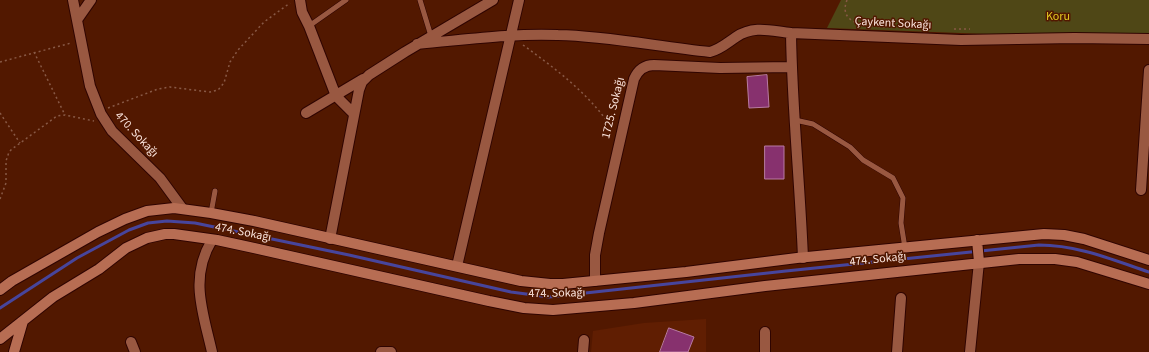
<!DOCTYPE html>
<html>
<head>
<meta charset="utf-8">
<style>
  body { margin:0 }
  canvas { display:block; background:#521800 }
</style>
</head>
<body>
<canvas width="1149" height="352"></canvas>
<script>
const ctx = document.querySelector('canvas').getContext('2d');
ctx.lineJoin = 'round';
function fillPath(path, color) { ctx.fillStyle = color; ctx.fill(path, 'evenodd'); }
function stroke(path, color, width, dash) { ctx.strokeStyle = color; ctx.lineWidth = width; ctx.lineCap = dash ? 'butt' : 'round'; ctx.setLineDash(dash || []); ctx.stroke(path); }
function drawText(font, color, halo, rows, align = 'center') {
  ctx.font = font + ' "Source Sans 3",sans-serif'; ctx.lineWidth = 3; ctx.setLineDash([]); ctx.textBaseline = 'middle'; ctx.strokeStyle = halo; ctx.fillStyle = color; for (const [text, x, y, turn = 0] of rows) {
    ctx.save(); ctx.translate(x, y); ctx.rotate((+turn || 0) * Math.PI / 180); ctx.textAlign = isNaN(turn) ? turn : align; if (halo) ctx.strokeText(text, 0, 0); ctx.fillText(text, 0, 0); ctx.restore();
  }
}
const built = new Path2D(`
  M706,319V352H591L593,331L644,323Z`);
const green = new Path2D(`
  M841,0H1149V35L1040,36L827,28Z`);
const stream = new Path2D(`
  M0,308L77,258L129,230L148,223L167,221L195,223L349,255L511,292L549,297L786,271L1039,245C1078,245 1113,260 1149,272`);
const building = new Path2D(`
  M767,75L769,107L749,108L747,77Z
  M765,146H784V179H765Z
  M669,328L694,337L688,352H660Z`);
const path = new Path2D(`
  M847,0C836,28 876,26 892,27
  M954,29H970
  M523,45C556,69 589,94 612,128
  M34,52L65,115
  M0,62L71,43
  M108,108L158,89L170,87L210,92L218,90L224,83L230,62L238,50L264,22L290,3
  M0,113L20,143
  M0,199L6,183V161L9,152L12,149L57,116L65,115L94,121`);
const lane = new Path2D(`
  M420,0L431,36
  M309,26L346,0
  M795,120L813,124L850,147L863,160L893,178L903,198L901,223L905,248
  M211,213L215,191`);
const street = new Path2D(`
  M73,0L90,86L101,114L112,131L160,178L182,208
  M300,0L302,12L309,26L336,96L354,114
  M77,20L91,0
  M417,44C464,40 511,33 558,35C609,36 659,47 710,52C721,49 727,43 736,37C754,25 771,31 791,33
  M306,113L363,79
  M1141,190L1149,70
  M330,239L359,90L362,82L369,75L405,52L493,0
  M212,240C189,278 203,312 212,352
  M803,258C800,183 792,108 791,33L961,40L1074,38L1149,39
  M457,266L519,0
  M595,281V255L599,233L634,79C638,70 644,65 654,65L720,68L791,67
  M131,342L135,352
  M381,352H391
  M583,352L584,340
  M765,352V332
  M897,352L901,298
  M970,352L979,262`);
const secondary = new Path2D(`
  M977,240L979,262
  M0,290L12,281L98,232L125,219L147,211L174,208L211,213L254,221L521,281L550,284H563L686,272L797,258L1044,234L1064,235L1084,239L1149,260
  M0,339L53,297L99,269L126,248L147,238L165,234H174L217,240L254,248L489,301L524,308L553,310L634,303L765,286L1019,259H1055L1077,262L1149,284
  M14,352L23,321`);
const parkNames = [
  ["Koru",1058,17]
];
const streetNames = [
  ["Çaykent Sokağı",893,24,3],
  ["1725. Sokağı",614,108,-76],
  ["470. Sokağı",136,135,47],
  ["474. Sokağı",243,233,11],
  ["474. Sokağı",878,260,-6],
  ["474. Sokağı",557,294,-1]
];
fillPath(built, '#601e02');
fillPath(green, '#4f4716');
stroke(stream, '#47459c', 3);
fillPath(building, '#87316e');
stroke(building, '#b87ba3', 1);
stroke(lane, '#2f0400', 6);
stroke(street, '#2f0400', 12);
stroke(secondary, '#2f0400', 12);
stroke(path, '#885946', 1.5, [2, 3]);
stroke(lane, '#995841', 5);
stroke(street, '#995841', 10);
stroke(secondary, '#b76d53', 10);
drawText('12px', '#e3cb22', '#521800', parkNames);
drawText('12px', '#fce5dd', '#521800', streetNames);
</script>
</body>
</html>
